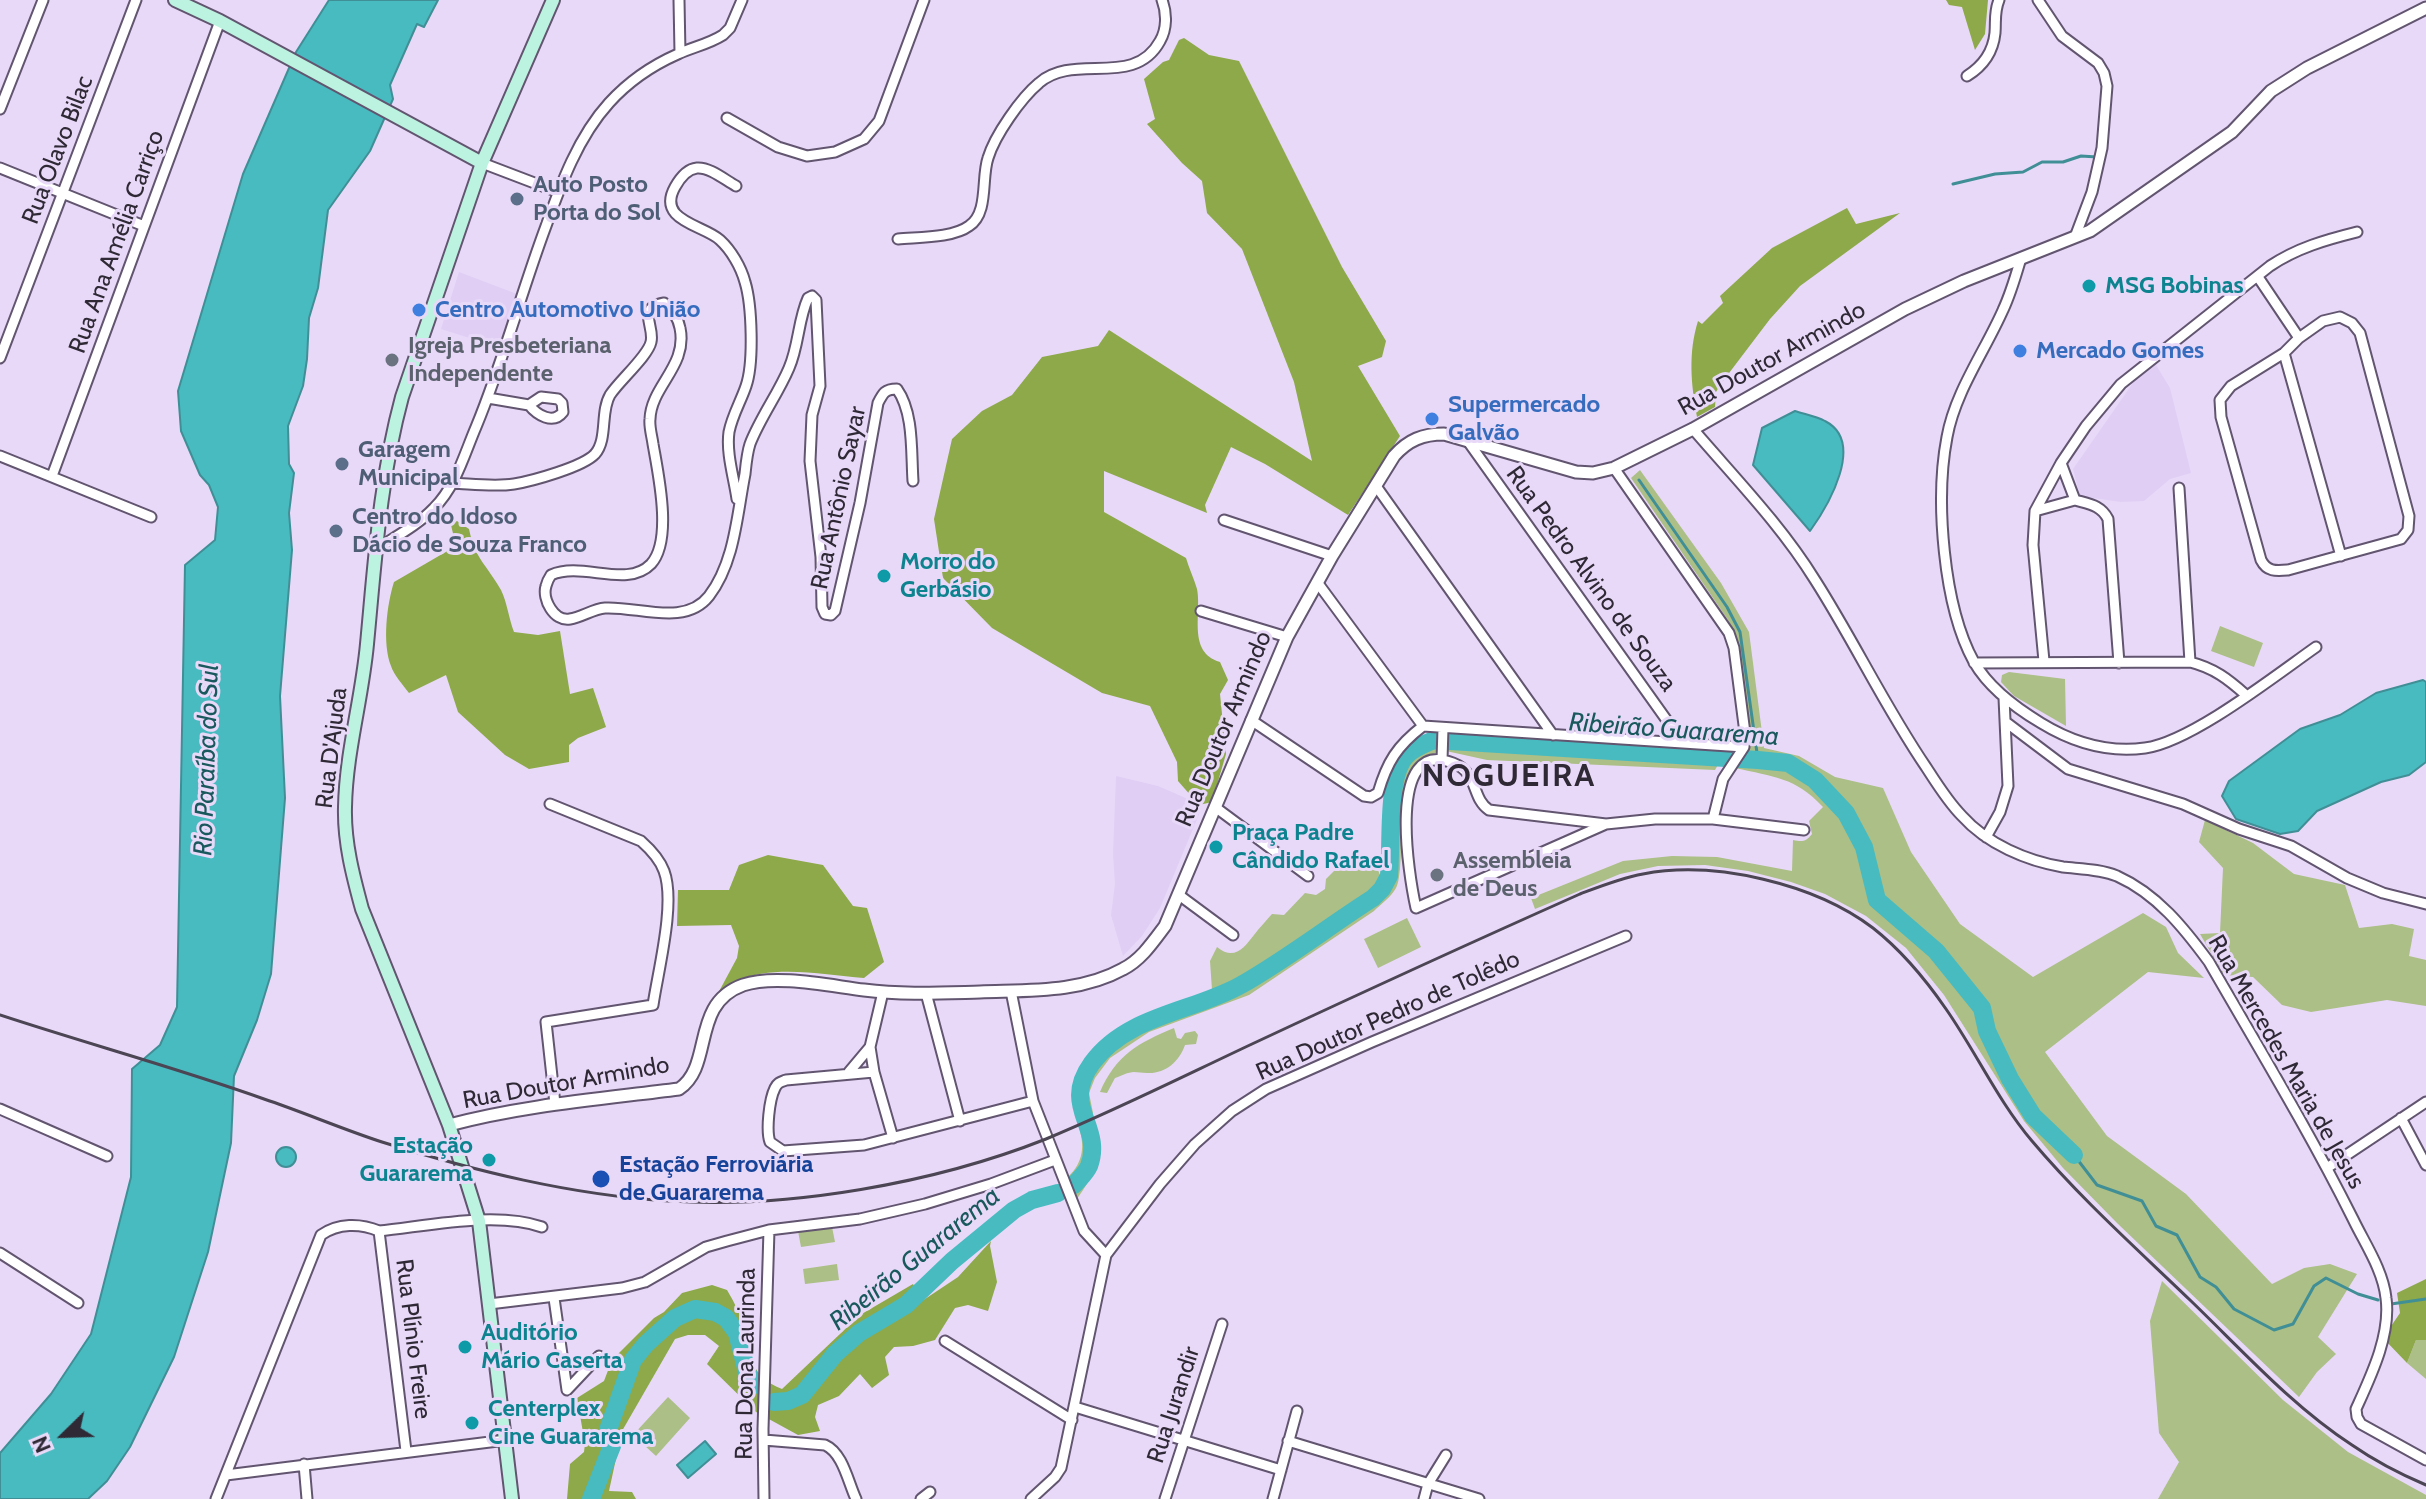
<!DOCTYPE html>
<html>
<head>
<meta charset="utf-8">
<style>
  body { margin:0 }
  #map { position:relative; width:2426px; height:1499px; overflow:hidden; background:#e8d9f8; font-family:Cabin,sans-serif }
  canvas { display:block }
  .north { position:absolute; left:24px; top:1395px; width:80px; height:80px; -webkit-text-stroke:6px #e8d9f8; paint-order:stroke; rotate:247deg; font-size:22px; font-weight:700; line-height:32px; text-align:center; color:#2e2935 }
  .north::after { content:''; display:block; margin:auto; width:28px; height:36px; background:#2e2935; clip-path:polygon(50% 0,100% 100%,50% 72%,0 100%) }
</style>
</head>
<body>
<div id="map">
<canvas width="2426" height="1499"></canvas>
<div class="north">N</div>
</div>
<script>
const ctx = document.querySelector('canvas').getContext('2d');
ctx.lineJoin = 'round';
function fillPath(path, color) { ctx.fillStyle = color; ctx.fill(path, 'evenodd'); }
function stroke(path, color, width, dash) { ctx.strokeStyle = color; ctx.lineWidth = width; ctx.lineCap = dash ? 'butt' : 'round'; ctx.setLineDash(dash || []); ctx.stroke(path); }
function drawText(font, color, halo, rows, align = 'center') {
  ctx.font = font + ' Cabin,sans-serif'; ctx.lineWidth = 6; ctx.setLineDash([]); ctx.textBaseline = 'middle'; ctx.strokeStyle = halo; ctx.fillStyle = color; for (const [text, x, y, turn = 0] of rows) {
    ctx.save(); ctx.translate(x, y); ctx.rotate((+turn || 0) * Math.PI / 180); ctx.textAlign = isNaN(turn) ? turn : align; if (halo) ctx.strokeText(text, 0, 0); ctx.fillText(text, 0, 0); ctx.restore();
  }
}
const built = new Path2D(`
  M459,272L517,294L498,347L441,329Z
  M2156,365L2170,388L2191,473L2170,479L2144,501L2121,502L2080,496L2073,469L2135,380Z
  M1116,776L1158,786L1188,799L1200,812L1160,908L1142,936L1123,956L1111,915L1115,884L1113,854Z`);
const green = new Path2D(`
  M1640,470L1721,583L1749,632L1764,748L1799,756L1835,777L1883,788L1911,852L1960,924L2033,977L2143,913L2166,927L2178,953L2204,978L2148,972L2045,1052L2107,1136L2186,1194L2272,1284L2304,1268L2330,1264L2357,1274L2318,1337L2336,1354L2317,1372L2299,1397L2117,1223L2063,1168L2024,1121L1944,995L1906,948L1866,916L1825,894L1791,882L1748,871L1705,865L1658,866L1620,874L1535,909L1531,898L1623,861L1672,856L1717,857L1792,871L1793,840C1802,842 1806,842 1812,834L1809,821L1823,807C1795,777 1774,777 1735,768L1751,746L1736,637L1728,620L1631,478Z
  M2220,626L2263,643L2254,667L2211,651Z
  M2009,672L2065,679L2066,726L2014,696L2001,682L2002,675Z
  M1438,734V752C1387,767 1405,828 1400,869C1399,875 1399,882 1396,888C1391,897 1381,904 1374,911L1249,995L1149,1032L1110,1058L1095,1078L1089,1093L1093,1113L1076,1120C1075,1104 1074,1086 1080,1071C1083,1063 1091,1056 1096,1051C1127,1017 1170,1005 1212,990L1210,961L1217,947C1234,961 1244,948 1254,935C1260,927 1266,921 1272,914L1284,915L1305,893L1316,895L1325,889L1326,879L1351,854L1378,870L1380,875C1392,834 1371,788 1401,754C1412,740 1421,736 1438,734Z
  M1446,734L1726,751L1715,770L1487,760L1446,751Z
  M2205,820L2253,843L2294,874L2345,885L2359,928L2392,924L2414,929L2409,956L2426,960V1006L2387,1000L2311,1012L2282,1005L2253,977L2224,975L2200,934L2220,933L2223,868L2199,842Z
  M1407,918L1421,947L1378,968L1364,939Z
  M1174,1028L1177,1038L1181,1039L1185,1033L1195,1031L1198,1035L1196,1044L1185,1045C1179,1062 1165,1074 1147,1073C1142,1073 1138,1072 1134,1072C1128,1072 1121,1076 1115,1078L1107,1093L1100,1092C1116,1055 1138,1043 1174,1028Z
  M1095,1121C1102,1156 1097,1172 1076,1200L1069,1176C1083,1162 1085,1146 1079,1128Z
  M832,1227L835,1242L801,1247L798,1231Z
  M837,1264L839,1280L805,1284L803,1269Z
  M2162,1281L2283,1400L2348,1452L2426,1495V1499H2158L2179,1462L2159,1433L2150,1321Z
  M2416,1340H2426V1379L2407,1363Z
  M668,1397L690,1418L656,1456L633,1435Z`);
const forest = new Path2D(`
  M1946,0H1988L1985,34L1975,50L1962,7L1949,5Z
  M1184,38L1209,55L1239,61L1342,267L1386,341L1382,357L1358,366L1400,436L1348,515L1265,464L1231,447L1205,505L1207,513L1104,471V512L1186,558C1189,568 1194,579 1197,589C1202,614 1187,652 1220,662L1228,680L1220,694L1226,754L1212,802L1199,805L1178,781L1177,762L1150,706L1102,693L992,628L943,578L934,519L952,439L982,411L1012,395L1042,357L1098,346L1109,330L1312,461L1294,382L1242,249L1207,213L1202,181L1182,163L1147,124L1155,119L1144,79L1163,62L1169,60L1179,40Z
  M1847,208L1856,224L1900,213L1800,286L1770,319L1723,381L1716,392L1715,407L1697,417C1691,384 1688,353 1698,321L1702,324L1723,303L1720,296L1772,248Z
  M457,521L469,529C475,559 487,565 501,590C507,602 509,619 514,632L538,635L560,631L570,694L593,688L606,727L578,738L569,745V762L529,769L505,755L458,712L446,675L409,693C403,685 394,675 391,666C382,643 387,604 394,582L456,546L451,525Z
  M768,855L823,865L853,906L867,908L884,962L864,978C824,975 775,964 736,981C728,985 722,991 716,997L737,958L739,946L731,925L677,926L678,890H729L739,865Z
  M991,1241L990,1246L997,1282L988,1311L968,1305L955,1308L935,1340L913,1346L894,1347L885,1357L889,1375L872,1388L860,1374L839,1396L818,1405L815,1417L820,1431L798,1435L756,1412L707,1364L719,1346L705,1335H688L675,1339L622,1431L609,1491L632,1492L636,1499H567L570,1464L584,1452L585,1444L577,1398L604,1381L612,1360L654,1318L664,1312L682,1293L712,1285L727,1290C734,1302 740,1313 743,1326C752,1356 749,1376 782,1389L860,1315L913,1284L922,1301L958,1277Z
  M2426,1279V1340H2416L2407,1363L2383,1338L2400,1313L2397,1293Z`);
const water = new Path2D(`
  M329,0H438L424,27L417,24L390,85L393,99L370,151L328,210L318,288L309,318L307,359L303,386L288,426L289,464L294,473L289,513L292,550L280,696L285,798L271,974L257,1020L234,1076L231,1143L208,1252L174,1357L130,1447L107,1481L88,1499H0V1453L51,1394L91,1334L131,1177L132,1069L160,1045L177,1007L185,565L215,540L218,507L209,485L200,475L181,431L178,391L243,174L296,52Z
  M1795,411C1804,414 1816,416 1825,421C1866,442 1828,506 1810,531L1753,465L1762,428Z
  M2423,680L2426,682V762L2409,775L2381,782L2317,811L2298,831L2280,834L2236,819L2222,796L2229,781L2300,729L2340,715L2376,693Z
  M276 1157a10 10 0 1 1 20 0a10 10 0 1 1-20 0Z
  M705,1441L716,1454L688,1478L677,1465Z`);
const stream = new Path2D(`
  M1953,184L1995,174L2023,172L2042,162H2063L2081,156L2097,157
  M1639,480L1727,607L1740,632L1758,760
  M2074,1155L2097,1185L2142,1201L2156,1226L2177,1235L2200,1277L2216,1287L2234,1309L2274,1330L2293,1324L2314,1286L2326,1278L2358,1294L2378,1300
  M2391,1304L2426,1299`);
const river = new Path2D(`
  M1074,1185C1079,1179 1086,1173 1089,1166C1104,1126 1060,1107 1092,1063C1127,1015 1193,1012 1241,985C1287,959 1329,926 1373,898L1382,889L1389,876C1392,846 1386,777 1406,756C1413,748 1425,744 1434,740L1758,760L1788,763L1815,780L1846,813L1864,847L1877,900L1936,951L1982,1008L1987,1031L2010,1079L2033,1116L2074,1155
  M774,1402L788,1401L802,1395L835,1354L859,1333L906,1305L952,1261L1014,1210L1032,1200L1058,1193
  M591,1499L612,1446L608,1430L633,1360L646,1344L675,1318L695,1309L715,1312L726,1318L737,1333L747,1372L754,1385`);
const minor = new Path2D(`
  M679,0L680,53
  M2038,0L2062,36L2098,63L2104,73L2107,86L2102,148L2092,192L2075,237
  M1967,76C1983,66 1993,53 1995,33C1996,20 1994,12 1999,0
  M0,109L43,0
  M727,118L778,147L807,156L835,152L864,139L879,121L924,0
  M482,163L558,192
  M0,168L144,226
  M736,186C725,180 710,167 697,168C687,169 680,178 675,187C656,221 704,225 720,240C731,250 741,267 745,282C752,305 754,363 746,386C741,401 732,416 729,432C726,453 734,478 737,499
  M898,239C918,237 953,238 969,226C989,213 981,178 988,158C995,135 1021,98 1039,83C1074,52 1134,89 1160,41C1167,29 1167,13 1162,0
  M2021,258C2016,275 2011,293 2003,310C1985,351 1955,392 1947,437C1935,499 1943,606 1974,662C1989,688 2016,708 2041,723C2072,742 2108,753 2145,748C2191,742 2276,675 2316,647
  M2258,277L2299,338
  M2340,317L2352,323L2360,333L2409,516L2408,530L2401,539L2288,570C2276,571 2267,572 2261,560L2221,417L2220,400L2231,386L2284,353L2299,338L2323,321Z
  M2284,353L2341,556
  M0,358L136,0
  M541,397L558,399L562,403L563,412C553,425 537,415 529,405Z
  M488,398L529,405
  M1693,429C1735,478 1781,525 1815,580C1854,641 1885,707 1926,767C1937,784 1948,802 1962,816C1987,844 2027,861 2063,867C2081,869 2100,869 2117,876C2157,894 2184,928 2209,962C2258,1047 2309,1131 2353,1219C2365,1244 2383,1270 2386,1298C2391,1335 2371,1376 2356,1409L2357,1417L2361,1424L2426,1460
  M1467,440L1683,743
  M0,456L151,517
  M2061,463L2075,500C2089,504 2101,505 2108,519L2119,663
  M1614,468L1729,633L1734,648L1745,733L1744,747L1723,779L1713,819
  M52,476L220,21
  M453,483C473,484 494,487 514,484C532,481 583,467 595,454C608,439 600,412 610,395C619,381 648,356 651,342C655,326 636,308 664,303C673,310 678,317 680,328C688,366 651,386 650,419C649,427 652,436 653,444C658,473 673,540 651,564C627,589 582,561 551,575C549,578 547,582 546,586C542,599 554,622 570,619C582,617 593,609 605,608C638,606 685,627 709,596C735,562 737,514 745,474C746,464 747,453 750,444C760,418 778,394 789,368C799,345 798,320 808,298L812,296L816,300L820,386L812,415L810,461L821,557L822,607L825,614L831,615L835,611L860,503L878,403C883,393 885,389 897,389C914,413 911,452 913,481
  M1376,486L1553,735
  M2179,488L2190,662
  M2035,511L2075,500
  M1224,520L1332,556
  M375,550C395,537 418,525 434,508C456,486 464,455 476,427C503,362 521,293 546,226C561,184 578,137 609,103C628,82 653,65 678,54C693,47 709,44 723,35L730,28L742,0
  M1317,582L1423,726
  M1201,611L1287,637
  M2044,661L2033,545L2035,511L2061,463L2086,426L2121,384L2270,266C2297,248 2325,240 2357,232
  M1974,663L2190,662C2214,668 2228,679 2246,695
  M1251,720L1364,796L1371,797L1378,793C1387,762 1397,746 1423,726L1744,747
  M2007,723L2068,769L2183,804L2239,829L2291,846L2347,878L2383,893L2426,904
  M1442,760L1443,728
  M550,804L641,841C650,849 660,860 664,871C676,903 658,971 653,1005L546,1022L555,1104
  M1215,807L1308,876
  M1606,824L1489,810C1471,798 1479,773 1453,763C1385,736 1409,877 1416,908L1606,824L1655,819H1713L1804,830
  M1986,837L2000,812L2008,786L2004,698
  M1179,895L1233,935
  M1011,991L1033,1101L1084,1231L1106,1255
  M926,993L960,1121
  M870,1047L874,1072L893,1138
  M849,1072L870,1047L883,992
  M874,1072L786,1080C781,1082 778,1082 775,1088C769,1100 766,1131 770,1142L783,1151L864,1145L1033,1101
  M0,1109L107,1156
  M2401,1118L2426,1165
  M2327,1168L2426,1102
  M379,1231L406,1451
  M0,1253L78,1303
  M554,1298L567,1390L599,1356
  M489,1304L622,1288L645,1282L706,1247L727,1241L769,1230L860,1219L925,1204L991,1184L1055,1160
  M945,1341L1072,1420
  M1075,1407L1281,1470
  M764,1440L825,1445C843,1453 848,1482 856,1499
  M1288,1441L1479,1499
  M304,1464L307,1499
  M226,1475L506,1440
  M216,1499L321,1235C338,1223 360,1223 379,1231C428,1226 496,1211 542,1227
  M764,1499L763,1429L769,1230
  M921,1499L930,1492
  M1031,1499L1055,1477L1061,1468L1106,1255L1160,1184L1195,1144L1232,1111L1266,1089L1372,1042L1626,936
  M1165,1499L1222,1324
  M1273,1499L1297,1411
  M1424,1499L1428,1484L1446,1455`);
const tertiary = new Path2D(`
  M449,1125C524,1105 601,1099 679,1089C714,1066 690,1004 743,985C776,974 830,986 864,990C903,995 941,993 980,992C1028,990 1080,993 1123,969C1141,960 1153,942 1165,926L1287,637L1332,556L1394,456C1408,440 1423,434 1444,434L1576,472L1593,473L1614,468L1693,429L1905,309L1964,281L2090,231L2232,132L2271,91L2307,68L2426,8`);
const secondary = new Path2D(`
  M175,0L220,21L482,163
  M512,1499L479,1221L449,1125L362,909C353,876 344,842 345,807C346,752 362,699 367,644C375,560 380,478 402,397L482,163L553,0`);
const rail = new Path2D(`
  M0,1015C88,1044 177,1068 264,1099C303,1112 342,1129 382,1142C475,1171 571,1195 669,1201C789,1209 935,1183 1046,1139C1116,1110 1184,1076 1252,1044C1361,993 1470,943 1580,894C1601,886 1621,878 1643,874C1715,860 1815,884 1873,928C1901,950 1926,980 1946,1009C1976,1052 1998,1101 2032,1141C2080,1198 2136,1248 2190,1300C2241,1349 2292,1406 2352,1445C2375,1461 2400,1474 2426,1485`);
const markers = [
  [517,199,8,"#5c6f8a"],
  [2089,286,8,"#0f9aa8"],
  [419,310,8,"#3f7fe0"],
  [2020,351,8,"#3f7fe0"],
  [392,360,8,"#6b7280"],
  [1432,419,8,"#3f7fe0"],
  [342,464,8,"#5c6f8a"],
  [336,531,8,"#5c6f8a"],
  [884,576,8,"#0f9aa8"],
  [1216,847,8,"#0f9aa8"],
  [1437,875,8,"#6b7280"],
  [489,1160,8,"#0f9aa8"],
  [601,1179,10,"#1a4fb4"],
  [465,1347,8,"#0f9aa8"],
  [472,1423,8,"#0f9aa8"]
];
const streetNames = [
  ["Rua Olavo Bilac",58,150,-69],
  ["Rua Ana Amélia Carriço",117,242,-70],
  ["Rua Doutor Armindo",1772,359,-29],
  ["Rua Antônio Sayar",839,498,-78],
  ["Rua Pedro Alvino de Souza",1591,579,54],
  ["Rua Doutor Armindo",1224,729,-67],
  ["Rua D'Ajuda",332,748,-83],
  ["Rua Doutor Pedro de Tolêdo",1388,1016,-24],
  ["Rua Mercedes Maria de Jesus",2286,1062,60],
  ["Rua Doutor Armindo",566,1083,-10],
  ["Rua Plínio Freire",413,1339,83],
  ["Rua Dona Laurinda",746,1364,-89],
  ["Rua Jurandir",1174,1405,-72]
];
const serviceNames = [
  ["Auto Posto",533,185],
  ["Porta do Sol",533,213],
  ["Garagem",358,450],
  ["Municipal",358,478],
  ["Centro do Idoso",352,517],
  ["Dácio de Souza Franco",352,545]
];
const cultureNames = [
  ["MSG Bobinas",2105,286],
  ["Morro do",900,562],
  ["Gerbásio",900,590],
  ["Praça Padre",1232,833],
  ["Cândido Rafael",1232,861],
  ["Estação",473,1146,"right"],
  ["Guararema",473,1174,"right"],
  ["Auditório",481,1333],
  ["Mário Caserta",481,1361],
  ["Centerplex",488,1409],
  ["Cine Guararema",488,1437]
];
const shopNames = [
  ["Centro Automotivo União",435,310],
  ["Mercado Gomes",2036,351],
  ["Supermercado",1448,405],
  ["Galvão",1448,433]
];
const worshipNames = [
  ["Igreja Presbeteriana",408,346],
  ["Independente",408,374],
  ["Assembleia",1453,861],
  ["de Deus",1453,889]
];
const transitNames = [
  ["Estação Ferroviária",619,1165],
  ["de Guararema",619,1193]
];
const waterNames = [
  ["Ribeirão Guararema",1674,730,4],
  ["Rio Paraíba do Sul",207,760,-88],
  ["Ribeirão Guararema",915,1259,-39]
];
const districtNames = [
  ["NOGUEIRA",1509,777]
];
fillPath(built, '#e0cef4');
fillPath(green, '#acbf86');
fillPath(forest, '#8da949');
fillPath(water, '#48bbc0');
stroke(water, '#408f96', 2);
stroke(stream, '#408f96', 3);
stroke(river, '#48bbc0', 18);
stroke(minor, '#625570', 13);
stroke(tertiary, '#625570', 15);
stroke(secondary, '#625570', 16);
stroke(minor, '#fff', 9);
stroke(tertiary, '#fff', 11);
stroke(secondary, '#bcf3e0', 12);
stroke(rail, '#4b4554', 3);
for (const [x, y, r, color] of markers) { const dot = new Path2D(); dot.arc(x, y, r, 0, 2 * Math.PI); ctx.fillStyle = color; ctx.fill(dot); stroke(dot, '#e8d9f8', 3); }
drawText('24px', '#2e2935', '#e8d9f8', streetNames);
drawText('bold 24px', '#4e5e75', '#e8d9f8', serviceNames, 'left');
drawText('bold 24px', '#0d838f', '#e8d9f8', cultureNames, 'left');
drawText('bold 24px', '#366cbe', '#e8d9f8', shopNames, 'left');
drawText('bold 24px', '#5b616d', '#e8d9f8', worshipNames, 'left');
drawText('bold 24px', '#164399', '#e8d9f8', transitNames, 'left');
drawText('italic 26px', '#19595d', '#e8d9f8', waterNames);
ctx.letterSpacing = '2px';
drawText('bold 32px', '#2e2935', '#e8d9f8', districtNames);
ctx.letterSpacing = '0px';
</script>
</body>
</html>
